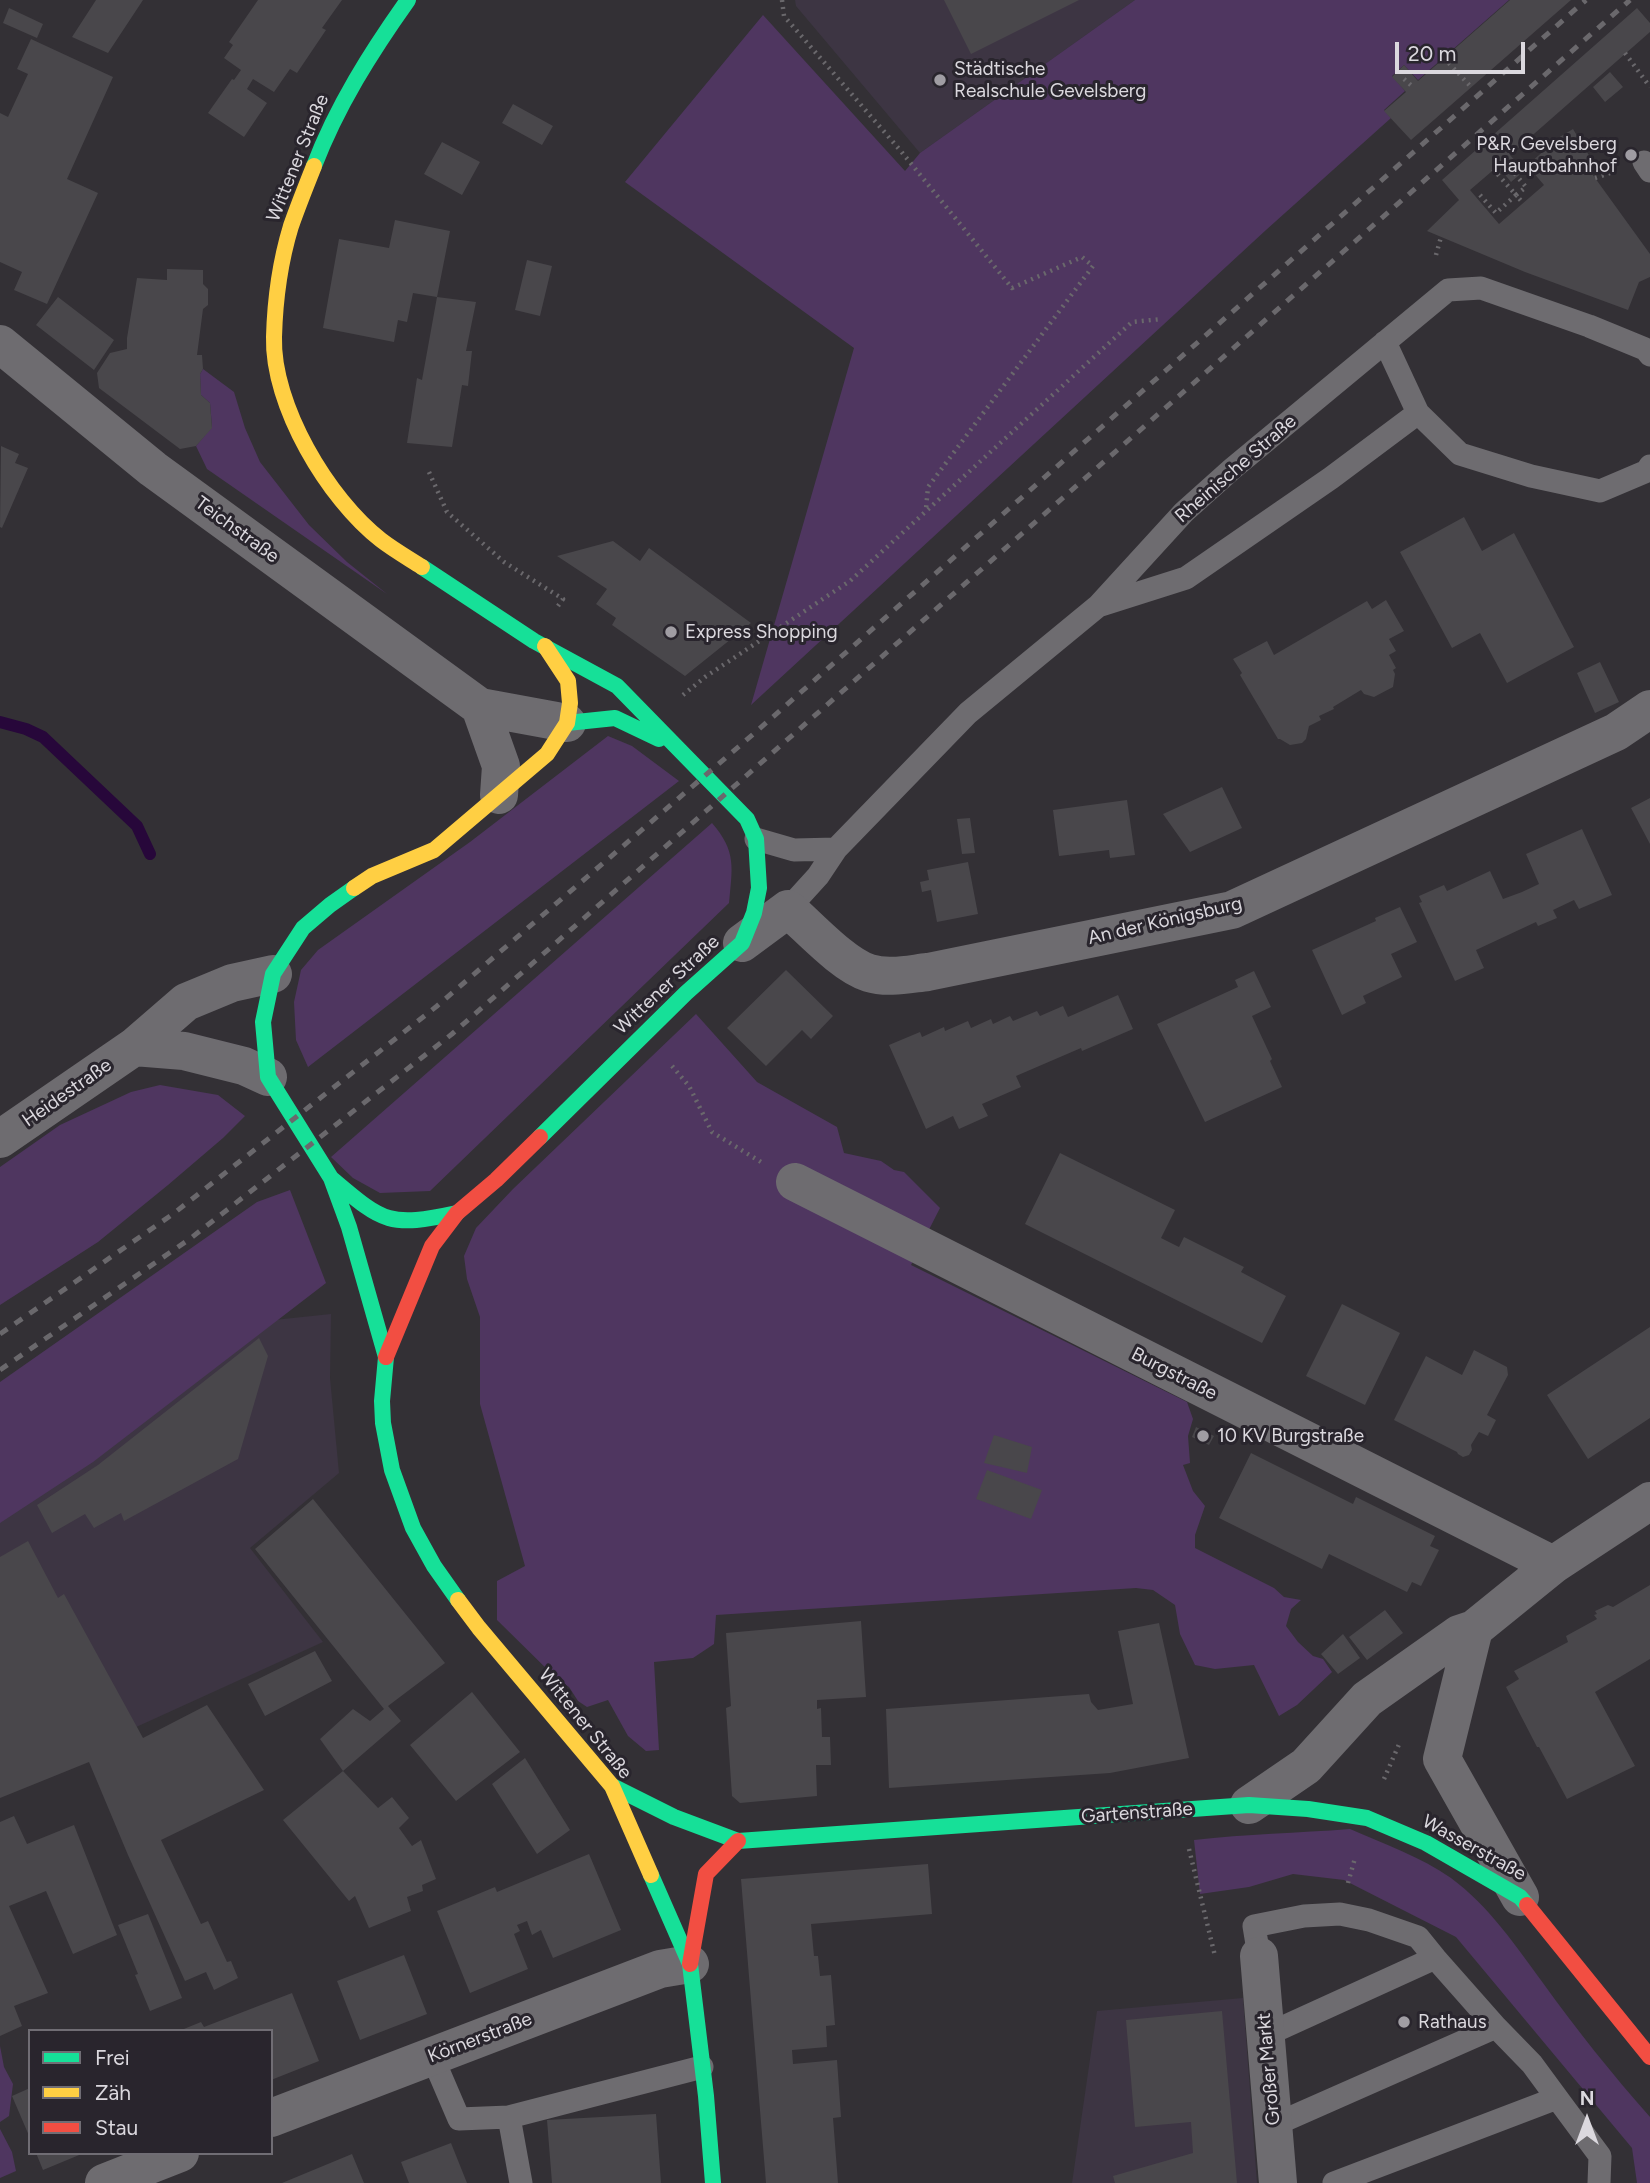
<!DOCTYPE html>
<html>
<head>
<meta charset="utf-8">
<style>
  body { margin:0 }
  #map { position:relative; width:1650px; height:2183px; overflow:hidden; background:#333035; font-family:Figtree,sans-serif }
  canvas { display:block }
  .legend { position:absolute; left:28px; top:2029px; width:245px; height:126px; box-sizing:border-box; background:#29252d; border:2px solid #706d74; margin:0; padding:9px 12px; list-style:none; font-size:21px; color:#dbd8de }
  .legend li { display:flex; align-items:center; gap:14px; height:35px }
  .legend b { width:35px; border:2px solid #706d74 }
  .north { position:absolute; left:1552px; top:2085px; width:70px; height:70px; -webkit-text-stroke:5px #29252d; paint-order:stroke; rotate:0deg; font-size:19px; font-weight:700; line-height:28px; text-align:center; color:#dbd8de }
  .north::after { content:''; display:block; margin:auto; width:24px; height:32px; background:#dbd8de; clip-path:polygon(50% 0,100% 100%,50% 72%,0 100%) }
  .scale { position:absolute; left:1395px; top:42px; width:130px; height:32px; box-sizing:border-box; border:4px solid #dbd8de; border-top:0; padding-left:9px; font-size:21px; line-height:24px; white-space:nowrap; color:#dbd8de; -webkit-text-stroke:5px #29252d; paint-order:stroke }
</style>
</head>
<body>
<div id="map">
<canvas width="1650" height="2183"></canvas>
<ul class="legend">
<li><b style="height:9px;background:#16e098"></b>Frei</li>
<li><b style="height:9px;background:#ffcf43"></b>Zäh</li>
<li><b style="height:9px;background:#f24e42"></b>Stau</li>
</ul>
<div class="north">N</div>
<div class="scale">20 m</div>
</div>
<script>
const ctx = document.querySelector('canvas').getContext('2d');
ctx.lineJoin = 'round';
function fillPath(path, color) { ctx.fillStyle = color; ctx.fill(path, 'evenodd'); }
function stroke(path, color, width, dash) { ctx.strokeStyle = color; ctx.lineWidth = width; ctx.lineCap = dash ? 'butt' : 'round'; ctx.setLineDash(dash || []); ctx.stroke(path); }
function drawText(font, color, halo, rows, align = 'center') {
  ctx.font = font + ' Figtree,sans-serif'; ctx.lineWidth = 6; ctx.setLineDash([]); ctx.textBaseline = 'middle'; ctx.strokeStyle = halo; ctx.fillStyle = color; for (const [text, x, y, turn = 0] of rows) {
    ctx.save(); ctx.translate(x, y); ctx.rotate((+turn || 0) * Math.PI / 180); ctx.textAlign = isNaN(turn) ? turn : align; if (halo) ctx.strokeText(text, 0, 0); ctx.fillText(text, 0, 0); ctx.restore();
  }
}
const built = new Path2D(`
  M795,0H1135L920,153L796,6Z
  M331,1314L330,1378L339,1473L250,1548L323,1642L0,1789V1522L274,1320Z
  M1243,1998L1257,2183H1072L1097,2011Z`);
const green = new Path2D(`
  M1135,0H1509L1418,80L1404,65L1392,76L1405,91L1384,110L1391,118L1266,230L751,705L854,348L625,182L763,15L905,171L920,153Z
  M203,369L234,392L245,428L260,462L309,525L347,562L387,594L207,469L196,446L212,427L210,403L201,395L200,374Z
  M608,736L632,746L679,781L308,1067L296,1040L294,1002L301,970L318,950L470,842Z
  M712,823C737,852 732,868 729,903L430,1191L380,1193L353,1178L331,1157Z
  M696,1014L757,1082L837,1127L844,1153L881,1161L894,1170L904,1172L940,1208L911,1265L1187,1402L1193,1419L1188,1436L1190,1463L1183,1465L1193,1491L1205,1506L1195,1535V1548L1274,1588L1284,1597L1301,1600L1291,1609L1286,1626L1298,1642L1313,1656L1323,1659L1332,1672L1297,1705L1279,1716L1254,1665L1215,1669L1195,1665L1180,1634L1175,1605L1153,1590L1136,1588L716,1615L714,1644L693,1658L654,1662L659,1750L646,1751L628,1736L608,1700L587,1707L578,1701L569,1687L557,1679L497,1620V1581L525,1566L480,1404V1317L467,1279L464,1256L476,1228L513,1189Z
  M160,1085L218,1095L245,1116L223,1138L168,1185L98,1242L0,1305V1167L60,1125L131,1092Z
  M290,1190L326,1283L93,1462L0,1523V1382L257,1202Z
  M1350,1829C1384,1844 1421,1857 1451,1878C1489,1906 1516,1946 1543,1983C1576,2029 1612,2074 1650,2117V2183H1637L1632,2148L1456,1937L1344,1880L1293,1874L1249,1887L1200,1894L1194,1840C1246,1834 1298,1833 1350,1829Z
  M0,2046L4,2067L13,2084L9,2116L0,2122Z
  M0,2129L12,2152L16,2171L0,2178Z`);
const stream = new Path2D(`
  M0,722L26,729L43,737L137,826L150,854`);
const building = new Path2D(`
  M96,0H143L108,53L72,37Z
  M258,0H342L322,28L326,30L297,73L290,69L274,92L253,79L247,89L267,103L244,137L208,113L232,79L234,80L241,70L224,58L233,45L229,42Z
  M944,0H1079L971,54Z
  M1510,0H1571L1411,140L1384,111L1406,92L1392,77L1404,65L1418,81Z
  M9,8L43,24L37,38L3,23Z
  M1637,8L1650,23V32L1510,155L1524,171L1511,182L1498,166L1470,190L1499,224L1544,185L1532,171L1538,172L1529,164L1558,138L1573,129L1593,162L1590,171L1650,254V277L1639,282L1628,310L1525,272L1427,231L1459,200L1442,180Z
  M31,39L113,77L67,179L98,193L47,304L14,290L22,272L0,262V113L8,117L28,74L17,69Z
  M1610,72L1623,87L1605,102L1593,87Z
  M513,104L553,126L542,145L502,123Z
  M442,142L480,162L462,195L424,174Z
  M395,220L450,231L437,297L413,293L407,322L398,320L394,342L323,328L339,239L389,248Z
  M527,260L552,266L540,316L515,310Z
  M167,269L203,270V284L208,289V305L203,309L197,355H202L203,369L200,374L201,395L210,403L212,428L196,446L180,449L99,388L97,373L110,353L127,349V338L137,278L167,280Z
  M58,297L114,340L94,370L36,325Z
  M437,297L476,302L466,351H472L468,386L462,385L452,447L407,443L417,378L422,380Z
  M1,446L19,454L15,463L28,468L2,528L0,527Z
  M1464,517L1482,551L1514,533L1574,647L1507,683L1480,633L1452,648L1400,552Z
  M613,541L640,561L649,548L751,623L685,676L612,625L616,618L596,604L607,589L557,556Z
  M1386,600L1404,631L1389,639L1396,651L1389,655L1396,668L1393,670L1395,674L1393,687L1374,697L1364,694L1361,690L1333,707L1334,709L1319,716L1321,720L1309,726L1306,739L1302,743L1290,745L1280,739H1278L1240,675L1242,673L1233,659L1267,641L1274,655L1367,601L1372,609Z
  M1600,662L1619,702L1595,713L1577,673Z
  M1222,787L1242,828L1190,852L1163,814Z
  M1650,798V844L1631,808Z
  M1127,800L1135,855L1110,858L1109,850L1059,856L1053,810Z
  M970,818L975,853L962,854L957,819Z
  M1582,829L1612,895L1579,909L1574,900L1553,910L1557,918L1538,926L1536,922L1476,950L1484,968L1455,981L1419,903L1422,902L1419,896L1444,885L1447,891L1490,871L1503,899L1522,892L1539,884L1526,854Z
  M968,862L978,914L937,922L931,890L922,892L920,882L929,880L927,870Z
  M1400,907L1417,942L1391,954L1402,977L1363,996L1366,1003L1342,1015L1312,950L1376,921L1375,918Z
  M786,970L833,1016L811,1039L802,1030L766,1066L727,1028Z
  M1254,971L1271,1007L1252,1016L1272,1059L1270,1061L1282,1087L1205,1122L1157,1024L1238,987L1235,980Z
  M1118,995L1133,1029L1082,1051L1081,1048L1016,1076L1021,1087L982,1104L988,1116L959,1129L953,1116L926,1129L889,1045L920,1032L922,1037L944,1027L945,1031L968,1021L971,1028L991,1019L993,1024L1010,1016L1013,1021L1037,1011L1040,1016L1063,1006L1068,1017Z
  M1060,1153L1175,1210L1161,1238L1179,1247L1184,1237L1244,1267L1241,1272L1286,1296L1262,1343L1025,1224Z
  M1342,1304L1400,1333L1365,1405L1306,1376Z
  M1650,1327V1418L1588,1459L1547,1395Z
  M259,1338L268,1356L238,1459L124,1521L121,1513L94,1528L85,1514L52,1533L37,1505L98,1465Z
  M1474,1350L1507,1367L1508,1375L1487,1415L1496,1420L1488,1436L1479,1432L1471,1445L1472,1450L1469,1455L1463,1457L1458,1454L1457,1452L1394,1420L1426,1356L1462,1375Z
  M1196,1427L1214,1436L1209,1445L1192,1437Z
  M994,1435L1032,1447L1027,1473L984,1463Z
  M1251,1453L1353,1504L1356,1497L1435,1536L1430,1546L1439,1550L1421,1586L1412,1582L1407,1592L1329,1554L1322,1569L1219,1518Z
  M987,1470L1042,1490L1031,1519L976,1499Z
  M313,1499L445,1663L388,1706L401,1721L343,1771L320,1739L353,1709L370,1721L384,1709L255,1549Z
  M28,1541L58,1598L64,1594L143,1738L207,1705L264,1790L161,1840L201,1924L208,1921L227,1962L231,1961L238,1978L214,1990L206,1972L185,1981L128,1855L89,1762L0,1798V1557Z
  M1650,1585V1659L1595,1692L1635,1766L1567,1799L1539,1747H1537L1506,1687L1519,1679L1514,1671L1568,1642L1566,1636L1597,1619L1594,1615L1597,1614L1595,1611L1608,1605L1613,1607Z
  M1385,1610L1403,1633L1367,1660L1349,1637Z
  M861,1621L866,1697L817,1700V1709L821,1708L822,1737H830L831,1765H816L817,1796L740,1803L732,1796L726,1708L731,1706L726,1633Z
  M1159,1623L1189,1758L1110,1773L889,1788L886,1709L1089,1694L1091,1702L1098,1710L1133,1704L1118,1631Z
  M1343,1634L1360,1658L1338,1674L1321,1654Z
  M315,1651L332,1681L265,1716L248,1684Z
  M472,1692L520,1752L456,1801L410,1745Z
  M525,1758L570,1830L537,1854L492,1784Z
  M343,1771L378,1808L392,1797L409,1818L399,1828L412,1846L421,1840L436,1879L422,1885L423,1891L407,1897L411,1911L369,1928L355,1896L349,1901L283,1820Z
  M14,1816L27,1844L74,1825L117,1935L73,1954L46,1891L9,1906L48,1993L14,2006L22,2026L0,2036V1822Z
  M589,1854L621,1930L553,1958L541,1930L532,1935L527,1921L517,1925L520,1931L514,1934L528,1969L470,1993L437,1911L495,1887L497,1892Z
  M928,1864L932,1914L811,1924L814,1956H818L820,1976L831,1975L835,2025L826,2026L827,2047L792,2050L793,2064L837,2060L841,2117L833,2118L838,2183H766L741,1879Z
  M148,1914L182,1998L150,2011L135,1975L138,1974L118,1925Z
  M404,1955L427,2014L360,2040L337,1981Z
  M292,1993L319,2061L271,2080V2031H179L201,2022L204,2027Z
  M1222,2011L1237,2183H1115L1113,2176L1193,2153L1191,2122L1135,2127L1126,2020Z
  M30,2088V2138L12,2096Z
  M656,2114L661,2183H552L547,2120Z
  M451,2143L467,2183H409L401,2162Z
  M36,2153H84L43,2170Z
  M352,2154L364,2183H282Z`);
const path = new Path2D(`
  M782,0L784,16L900,150L1012,288L1082,257L1093,266L928,487L926,509
  M1625,53L1650,87
  M1444,58L1472,88
  M1404,79L1413,87
  M1503,161H1504
  M1493,169L1516,195L1526,187L1511,169
  M1595,178L1613,172
  M1480,195L1496,213L1516,195L1523,203
  M1436,255L1441,237
  M429,472L447,512L504,562L563,599L558,606
  M683,695L705,677L850,581L1132,322L1162,319
  M672,1066L689,1086L712,1132L761,1162
  M1384,1779L1400,1742
  M1189,1849L1215,1956
  M1348,1883L1355,1858`);
const lane = new Path2D(`
  M1644,162L1650,171
  M1385,342L1418,413L1460,454L1531,476L1600,491L1647,471L1650,466
  M1101,605L1186,578L1331,478L1418,413
  M756,839L794,850L836,849
  M788,909L818,876L836,849L968,713L1098,606L1184,512L1232,469L1448,290L1481,288L1589,326L1645,349L1650,355
  M1259,1956L1254,1926L1304,1916L1340,1914L1369,1920L1418,1937L1435,1958L1266,2035
  M1496,2027L1532,2064L1557,2098
  M432,2056L459,2119L509,2117L702,2067
  M509,2117L521,2183
  M1274,2125L1496,2027L1435,1958
  M1334,2183L1557,2098L1600,2156L1599,2183`);
const street = new Path2D(`
  M0,344L153,469L480,707L567,723
  M480,707L501,766L499,795
  M742,943L788,909C809,927 843,965 869,973C888,979 909,974 928,972L1232,910L1616,732L1650,709
  M134,1047L184,1051L244,1066L268,1077
  M0,1139L134,1047L186,1002L232,983L273,974
  M795,1182L1553,1565
  M1474,1629L1442,1759L1520,1897
  M1249,1805L1306,1766L1367,1699L1459,1634L1474,1629L1553,1565L1650,1501
  M1259,1956L1278,2183
  M271,2118L660,1969L690,1964
  M104,2183L180,2153`);
const fast = new Path2D(`
  M314,166C337,106 371,52 408,0
  M422,567L534,641L617,686L747,819L756,839L759,888L754,913L742,943L686,993L540,1137
  M567,723L615,718L659,739
  M354,888L330,905L303,928L273,974L263,1022L268,1077L331,1178L349,1227L386,1357L382,1401L383,1423L392,1470L413,1528L434,1566L458,1600
  M331,1178C383,1222 388,1228 457,1213
  M612,1786L674,1817L738,1841L1249,1805L1308,1809L1367,1818L1426,1843L1520,1897L1527,1905
  M651,1875L690,1964L706,2096L713,2183`);
const slow = new Path2D(`
  M314,166C306,186 298,206 291,226C280,262 275,300 274,337C272,405 328,499 381,540C394,550 408,558 422,567
  M354,888L372,876L434,850L547,754L567,723L570,703L568,681L545,646
  M458,1600L479,1628L612,1786L651,1875`);
const jam = new Path2D(`
  M386,1357L432,1246L457,1213L496,1180L540,1137
  M1527,1905L1650,2057
  M690,1964L706,1874L738,1841`);
const rail = new Path2D(`
  M0,1334L173,1214L437,1006L758,730L1586,0
  M0,1370L191,1238L452,1034L1630,0`);
const markers = [
  [940,80,7,"#a09da3"],
  [1631,155,7,"#a09da3"],
  [671,632,7,"#a09da3"],
  [1203,1436,7,"#a09da3"],
  [1404,2022,7,"#a09da3"]
];
const poiNames = [
  ["Städtische",954,69],
  ["Realschule Gevelsberg",954,91],
  ["P&R, Gevelsberg",1617,144,"right"],
  ["Hauptbahnhof",1617,166,"right"],
  ["Express Shopping",685,632],
  ["10 KV Burgstraße",1217,1436],
  ["Rathaus",1418,2022]
];
const streetNames = [
  ["Wittener Straße",298,158,-68],
  ["Rheinische Straße",1236,469,-41],
  ["Teichstraße",237,530,36],
  ["An der Königsburg",1165,921,-13],
  ["Wittener Straße",667,985,-43],
  ["Heidestraße",67,1093,-35],
  ["Burgstraße",1174,1374,27],
  ["Wittener Straße",585,1724,51],
  ["Gartenstraße",1137,1813,-4],
  ["Wasserstraße",1474,1848,29],
  ["Körnerstraße",480,2038,-21],
  ["Großer Markt",1269,2069,-95]
];
fillPath(built, '#3d3543');
fillPath(green, '#4f3660');
stroke(stream, '#27073a', 12);
fillPath(building, '#49474b');
stroke(path, '#6a686c', 4.5, [2, 5]);
stroke(lane, '#6e6c70', 23);
stroke(street, '#6e6c70', 38);
stroke(fast, '#16e098', 16);
stroke(slow, '#ffcf43', 16);
stroke(jam, '#f24e42', 16);
stroke(rail, '#6a686c', 5, [9, 9]);
for (const [x, y, r, color] of markers) { const dot = new Path2D(); dot.arc(x, y, r, 0, 2 * Math.PI); ctx.fillStyle = color; ctx.fill(dot); stroke(dot, '#29252d', 2.5); }
drawText('19px', '#dbd8de', '#29252d', poiNames, 'left');
drawText('19px', '#dbd8de', '#29252d', streetNames);
</script>
</body>
</html>
